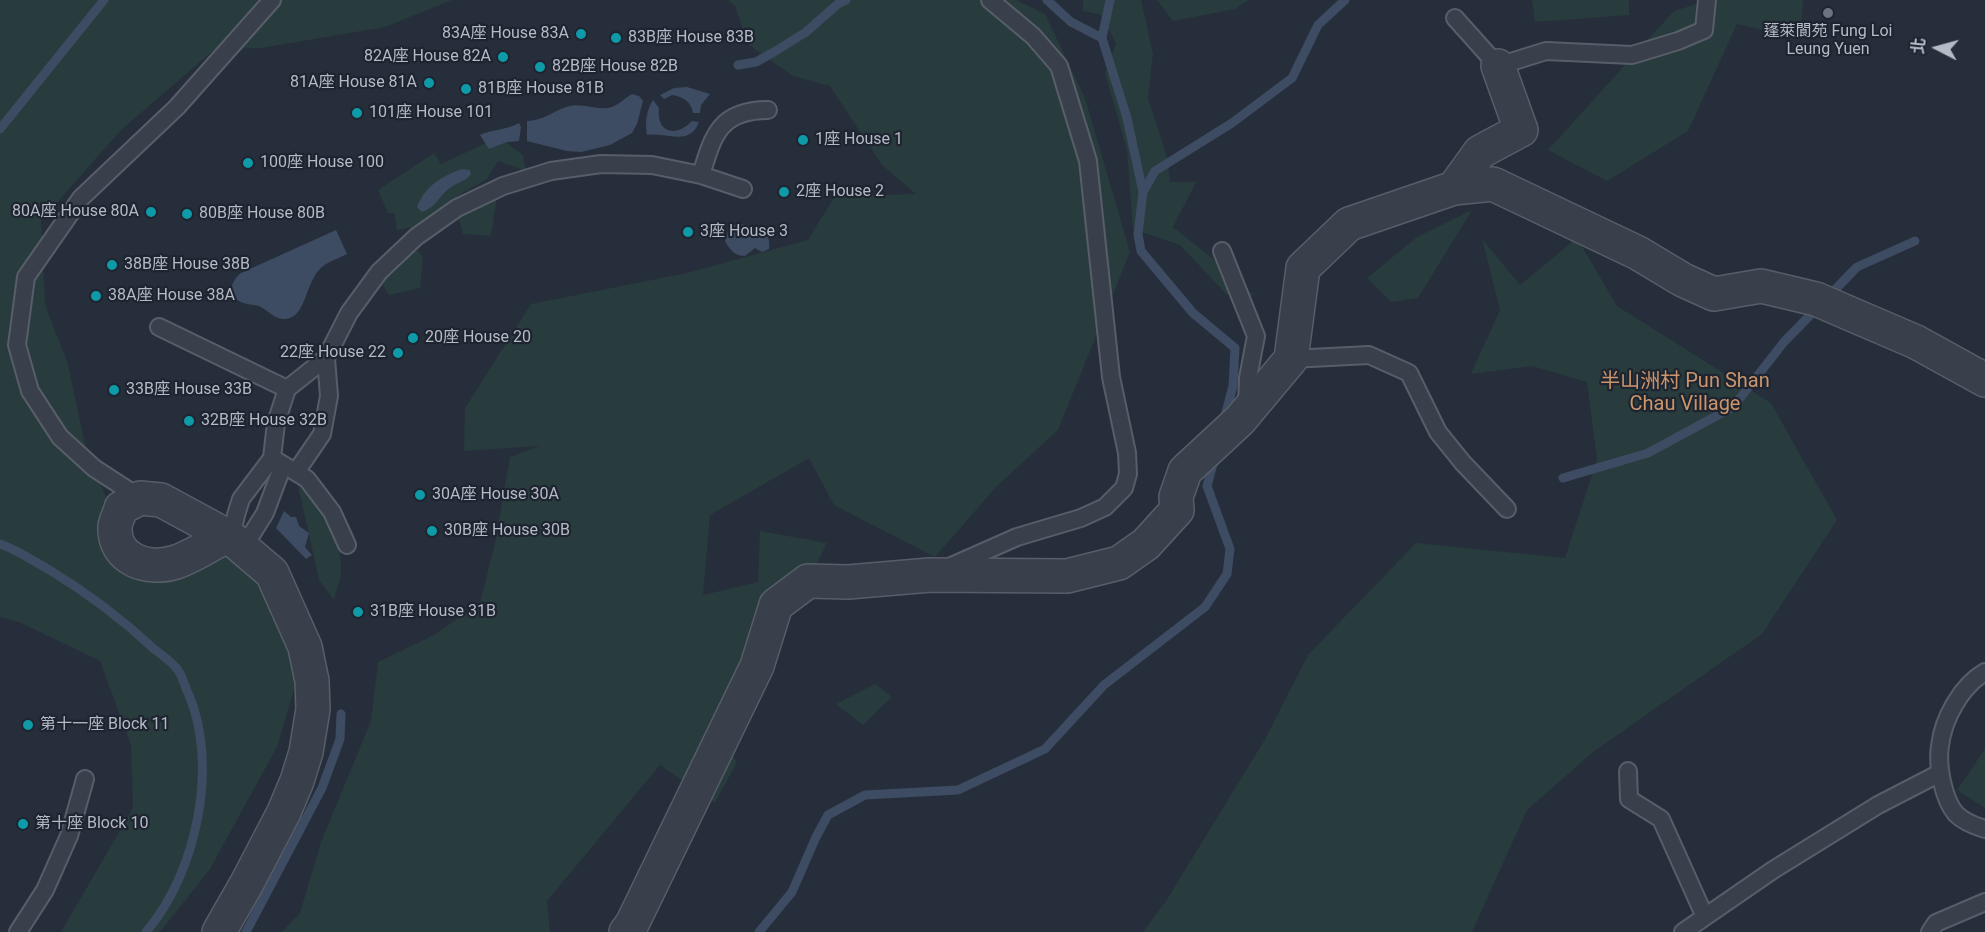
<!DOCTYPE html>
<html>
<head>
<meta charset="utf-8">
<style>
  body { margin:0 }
  #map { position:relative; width:1985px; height:932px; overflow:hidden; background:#262e3b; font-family:Roboto,"Noto Sans TC",sans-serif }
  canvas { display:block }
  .north { position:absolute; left:1907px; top:18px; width:60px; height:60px; -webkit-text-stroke:4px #1e2530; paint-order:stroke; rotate:276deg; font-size:16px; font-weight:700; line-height:24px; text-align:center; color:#b5bbc6 }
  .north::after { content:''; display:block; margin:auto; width:21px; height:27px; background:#b5bbc6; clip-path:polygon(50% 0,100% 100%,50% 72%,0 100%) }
</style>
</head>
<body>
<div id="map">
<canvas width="1985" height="932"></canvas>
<div class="north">北</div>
</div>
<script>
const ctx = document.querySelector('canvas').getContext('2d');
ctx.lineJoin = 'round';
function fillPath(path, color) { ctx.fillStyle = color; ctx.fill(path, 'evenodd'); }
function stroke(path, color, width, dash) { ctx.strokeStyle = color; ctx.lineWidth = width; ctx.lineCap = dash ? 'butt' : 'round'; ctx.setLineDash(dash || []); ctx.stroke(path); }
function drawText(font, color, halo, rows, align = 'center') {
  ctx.font = font + ' Roboto,"Noto Sans TC",sans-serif'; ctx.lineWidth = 4.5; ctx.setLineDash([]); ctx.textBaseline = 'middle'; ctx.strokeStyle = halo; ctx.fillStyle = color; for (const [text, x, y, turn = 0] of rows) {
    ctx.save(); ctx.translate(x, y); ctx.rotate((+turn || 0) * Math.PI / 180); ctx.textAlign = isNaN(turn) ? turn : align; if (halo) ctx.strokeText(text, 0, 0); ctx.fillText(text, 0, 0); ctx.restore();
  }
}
const green = new Path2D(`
  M0,0H452L385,27L261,48L215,49L121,130L41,221L45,305L68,364L85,445L107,500L104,544L166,571L232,555L268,588L298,676L277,747L210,869L160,932H61L133,808L131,745L100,661L19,622L0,617Z
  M728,0H1016L1045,14L1085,98L1130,252L1058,430L996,487L935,557L834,505L809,458L710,515L703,595L758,582L760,531L827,543L769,661L709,723L737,762L715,803L660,765L547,901L550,932H282L300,913L321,842L371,721L378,662L434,635L480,603L495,543L510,457L539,446L464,451L465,408L531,304L687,273L808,240L835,196L916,194L882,165L830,86L793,76L749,45L735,6Z
  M1083,0H1141L1153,54L1148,98L1167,157L1170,182H1196L1173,227L1216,261L1254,295H1227L1180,245L1133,229L1127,150L1105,73L1116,43L1101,15L1083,11Z
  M1157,0H1249L1235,9L1173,21Z
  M1532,0H1629V15L1535,22Z
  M1709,0H1803L1800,38L1737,24L1688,131L1607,181L1548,150L1674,11Z
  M499,137L523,155L526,171L498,161L487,179L459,195L436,214L416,227L397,230L394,213H388L378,190L434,153L441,164Z
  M497,197L491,236L463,234L459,220L475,202Z
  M1472,210L1418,298L1391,302L1367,278L1417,237Z
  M1577,238L1617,306L1771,403L1837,520L1762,634L1593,752L1527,810L1472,932H1143L1166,901L1264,741L1308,655L1416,543L1565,558L1597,459L1587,382L1532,366L1471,374L1500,310L1482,239L1520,285Z
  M417,250L423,257L420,288L389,295L377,277L386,262Z
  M298,485C319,505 344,541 341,572C340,582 336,591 334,600L319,580Z
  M875,684L892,697L863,725L836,704Z
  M1985,749V808L1957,790Z`);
const water = new Path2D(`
  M687,87L710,94L701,105L700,113H693C691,101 683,97 672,95L664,99L660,95L674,88Z
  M632,94L639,96L643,101L637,124L632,133L610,145L581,152L567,151L527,141V121C547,120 553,110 570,106C584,103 598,111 612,107C620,104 625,98 632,94Z
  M653,100L659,108C656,133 676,138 692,121L699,122C690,147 665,132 647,135C645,121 646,112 653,100Z
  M519,123L521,127L519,141L507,142L489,149L480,135C493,129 507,130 519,123Z
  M462,169L470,170L471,174C465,182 455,183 447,190C438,199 435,207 422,212L417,207C425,186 442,176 462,169Z
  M737,224C754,225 772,228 769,249L762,252L755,248L745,256C735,256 730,250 725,241L730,226Z
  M336,230L347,254C337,259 326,262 319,270C307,283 305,311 292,317C277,324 270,311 259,306C253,304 247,305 241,302C226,296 231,281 241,273Z
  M284,511L291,517H296L299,526L309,533L305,547L312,555L306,559L276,528Z`);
const stream = new Path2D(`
  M1047,0L1071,22L1102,38L1127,118L1143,192
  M1102,38L1110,0
  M738,65L756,62L774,52L806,32L839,3L846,0
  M0,129L104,0
  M1828,297L1857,267L1915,241
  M1224,420L1233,386L1235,348L1193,313L1141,251L1138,234L1143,192L1155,171L1232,123L1292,78L1318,25L1345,0
  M1563,478L1648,453L1733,407L1784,342L1818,307
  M0,544C17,550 32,560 48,569C86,592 122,619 154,649C162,655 172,662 178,670C183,677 185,688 189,695C219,767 196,874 146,932
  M246,932L322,788L340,739L341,714
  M759,932L792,892L816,837L828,815L865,795L958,790L1045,749L1104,685L1205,607L1227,574L1230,549L1207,486L1214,460`);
const lane = new Path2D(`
  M1455,18L1498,66L1546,51L1632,55L1678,41L1704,30L1707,0
  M701,175C713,135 720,110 768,110
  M1222,251L1256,336L1248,378L1247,407
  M159,327L287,389
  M1291,359L1369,355L1409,373L1438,432L1463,463L1507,509
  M272,458L307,479L332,512L347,545
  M296,472L322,434L329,396L326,358
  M140,498L94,468L60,437L30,391L17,345L26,277L81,198L177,107L272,0
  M231,538L236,515L241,499L272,458L276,423L287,389L326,358L349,313L379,272L416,237L457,208L503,186L551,171L601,164L652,165L701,175L743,189
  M243,548L265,513L283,465
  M947,568L1017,537L1081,518L1105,507L1124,488L1128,474L1127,453L1111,377L1088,161L1059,66L1033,36L990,0
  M1985,672C1961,686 1943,719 1940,746C1937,765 1943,799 1956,814C1964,822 1975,826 1985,829
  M1628,771L1629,799L1661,819L1705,917
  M18,932L45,890L69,836L85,779
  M1683,932L1773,870L1878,805L1940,773
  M1930,932L1936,923L1985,902`);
const street = new Path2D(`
  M1454,188L1480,152L1521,130L1498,66
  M219,932L247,883L284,812L297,781L306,752L313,709L312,681L305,647L272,573L231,538L161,500L140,498L121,508C120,513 116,520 115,526C113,560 148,571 176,562C193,556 210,545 226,536
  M626,932L632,924L757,666L776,605L808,581L848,582L930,575L1067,576L1119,563L1146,544L1177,510L1176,497L1185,471L1240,420L1291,359L1303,268L1349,224L1454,188L1493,184L1638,253L1683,280L1714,294L1761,286L1816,299L1916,342L1985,380`);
const markers = [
  [1828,13,6,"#6b7280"],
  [581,34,6,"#0f9aa8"],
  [616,38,6,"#0f9aa8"],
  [503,57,6,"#0f9aa8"],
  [540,67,6,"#0f9aa8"],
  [429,83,6,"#0f9aa8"],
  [466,89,6,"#0f9aa8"],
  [357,113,6,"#0f9aa8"],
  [803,140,6,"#0f9aa8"],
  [248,163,6,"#0f9aa8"],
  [784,192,6,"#0f9aa8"],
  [151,212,6,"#0f9aa8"],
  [187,214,6,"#0f9aa8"],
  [688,232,6,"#0f9aa8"],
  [112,265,6,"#0f9aa8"],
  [96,296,6,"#0f9aa8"],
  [413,338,6,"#0f9aa8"],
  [398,353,6,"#0f9aa8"],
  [114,390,6,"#0f9aa8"],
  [189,421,6,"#0f9aa8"],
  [420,495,6,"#0f9aa8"],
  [432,531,6,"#0f9aa8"],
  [358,612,6,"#0f9aa8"],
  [28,725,6,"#0f9aa8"],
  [23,824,6,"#0f9aa8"]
];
const poiNames = [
  ["蓬萊閬苑 Fung Loi",1828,32,"center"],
  ["Leung Yuen",1828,50,"center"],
  ["83A座 House 83A",569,34,"right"],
  ["83B座 House 83B",628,38],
  ["82A座 House 82A",491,57,"right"],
  ["82B座 House 82B",552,67],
  ["81A座 House 81A",417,83,"right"],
  ["81B座 House 81B",478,89],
  ["101座 House 101",369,113],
  ["1座 House 1",815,140],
  ["100座 House 100",260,163],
  ["2座 House 2",796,192],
  ["80A座 House 80A",139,212,"right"],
  ["80B座 House 80B",199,214],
  ["3座 House 3",700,232],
  ["38B座 House 38B",124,265],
  ["38A座 House 38A",108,296],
  ["20座 House 20",425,338],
  ["22座 House 22",386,353,"right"],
  ["33B座 House 33B",126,390],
  ["32B座 House 32B",201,421],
  ["30A座 House 30A",432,495],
  ["30B座 House 30B",444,531],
  ["31B座 House 31B",370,612],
  ["第十一座 Block 11",40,725],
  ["第十座 Block 10",35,824]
];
const quarterNames = [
  ["半山洲村 Pun Shan",1685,382],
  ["Chau Village",1685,405]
];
fillPath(green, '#283b3d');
fillPath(water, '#3d4c62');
stroke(stream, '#3d4c62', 9);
stroke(lane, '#575e69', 20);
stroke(street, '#575e69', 36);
stroke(lane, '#39404b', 16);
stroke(street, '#39404b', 33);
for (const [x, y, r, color] of markers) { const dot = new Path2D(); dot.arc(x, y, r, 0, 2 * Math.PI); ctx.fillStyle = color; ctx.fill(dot); stroke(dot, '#1e2530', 2); }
drawText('16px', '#b5bbc6', '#1e2530', poiNames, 'left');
drawText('20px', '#cb956c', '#1e2530', quarterNames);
</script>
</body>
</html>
